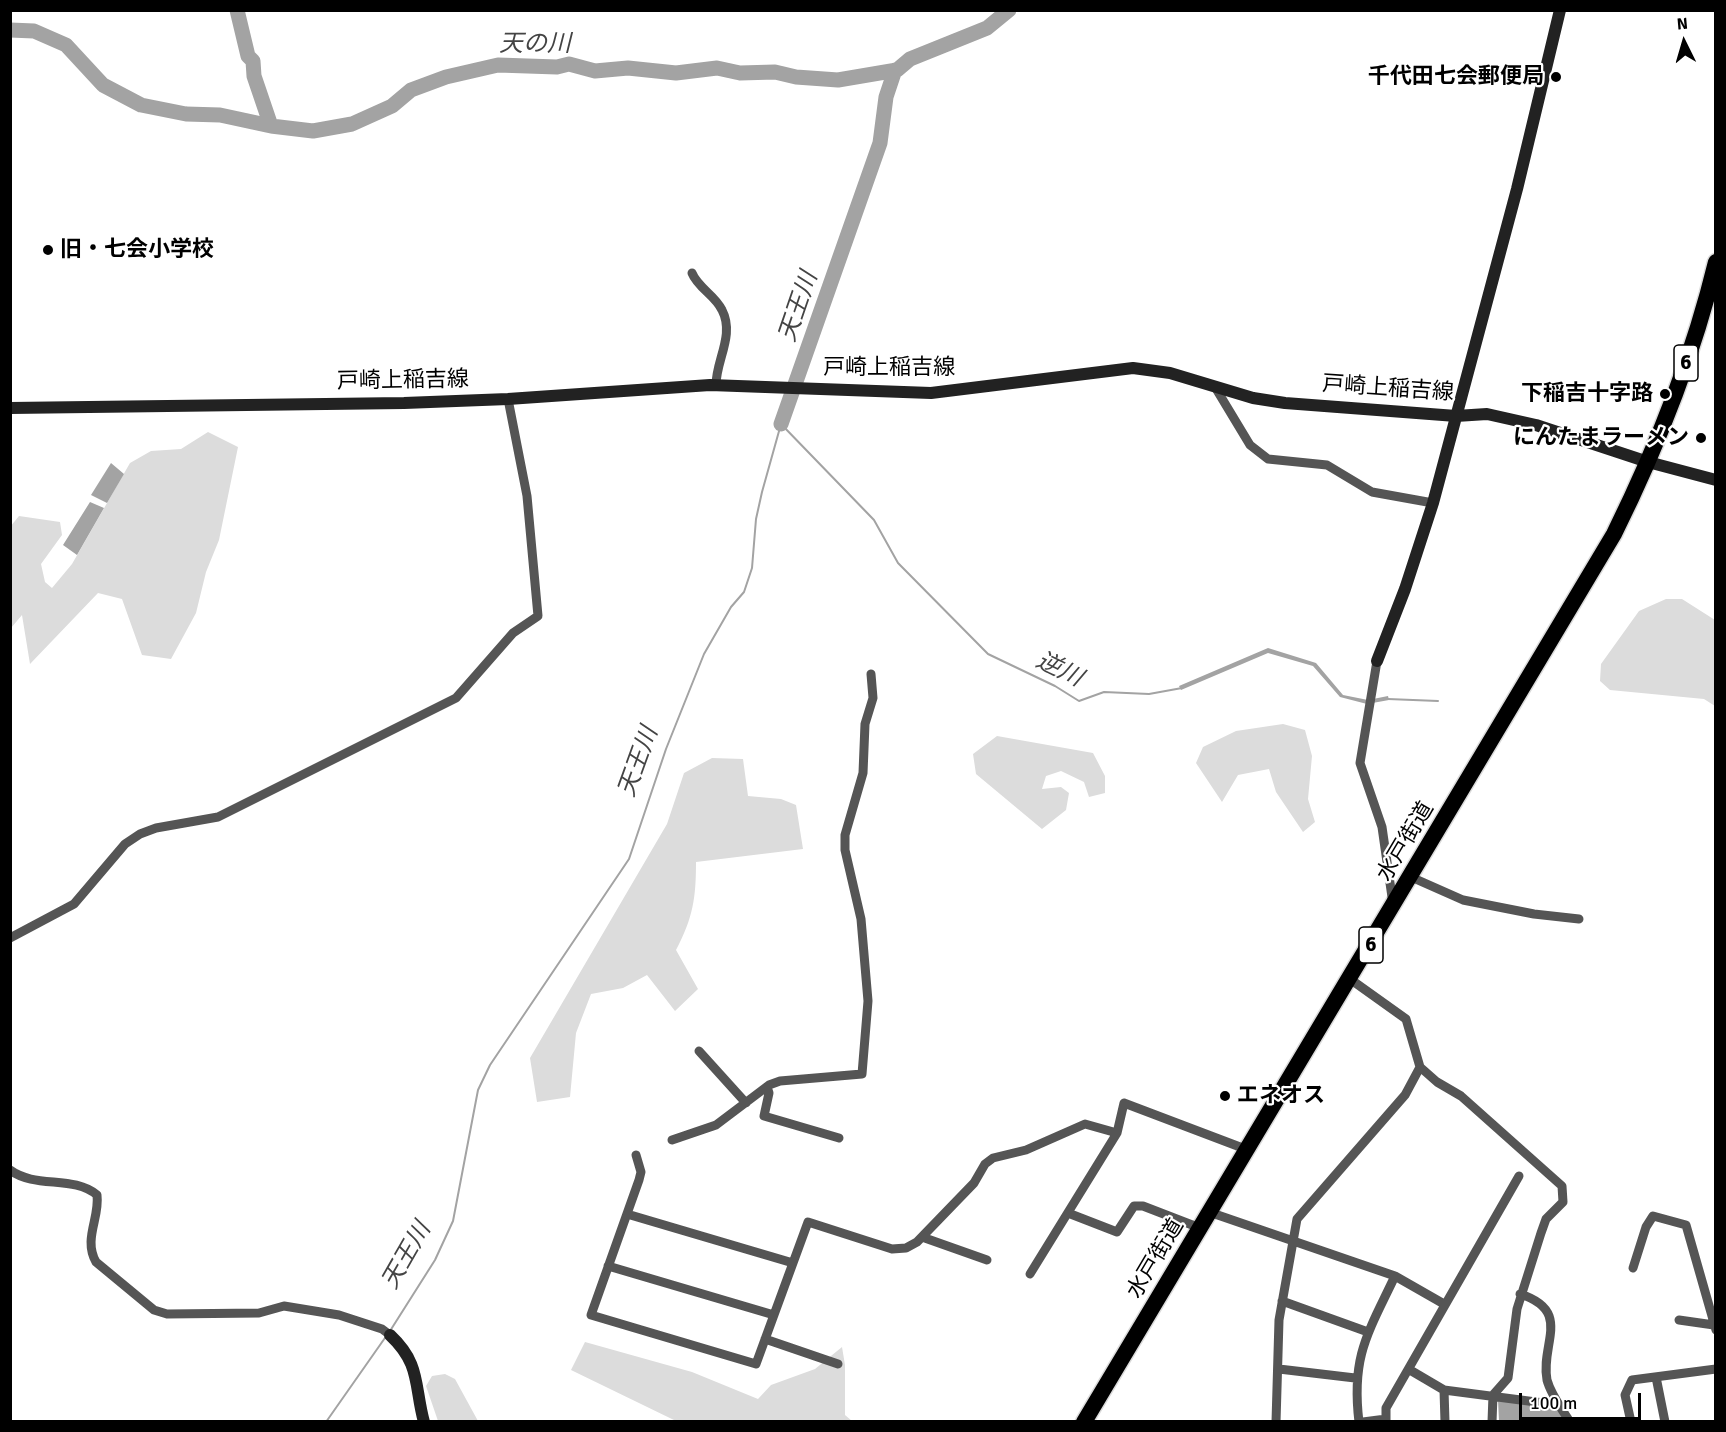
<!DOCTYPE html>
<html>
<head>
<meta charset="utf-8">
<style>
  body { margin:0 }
  #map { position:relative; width:1726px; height:1432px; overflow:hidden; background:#fff; font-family:Signika,sans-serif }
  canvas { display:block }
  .frame { position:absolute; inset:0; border:12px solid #000; pointer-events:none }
  .north { position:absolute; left:1654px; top:12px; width:60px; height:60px; -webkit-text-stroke:4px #fff; paint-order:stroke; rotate:355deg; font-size:16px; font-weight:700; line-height:24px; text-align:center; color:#000 }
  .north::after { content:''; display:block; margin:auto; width:21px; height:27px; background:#000; clip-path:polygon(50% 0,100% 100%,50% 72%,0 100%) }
  .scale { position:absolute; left:1519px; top:1393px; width:122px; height:27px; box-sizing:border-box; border:3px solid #000; border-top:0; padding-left:8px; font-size:18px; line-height:21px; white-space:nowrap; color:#000; -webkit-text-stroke:4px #fff; paint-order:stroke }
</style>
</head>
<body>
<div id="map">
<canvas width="1726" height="1432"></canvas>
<div class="frame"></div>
<div class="north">N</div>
<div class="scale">100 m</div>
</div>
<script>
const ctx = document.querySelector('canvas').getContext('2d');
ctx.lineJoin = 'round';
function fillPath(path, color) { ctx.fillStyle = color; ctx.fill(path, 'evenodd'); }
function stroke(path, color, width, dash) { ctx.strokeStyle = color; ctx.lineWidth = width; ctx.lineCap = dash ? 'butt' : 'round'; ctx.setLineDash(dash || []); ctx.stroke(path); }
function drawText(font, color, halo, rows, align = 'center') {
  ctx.font = font + ' Signika,"Noto Sans JP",sans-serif'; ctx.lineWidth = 4.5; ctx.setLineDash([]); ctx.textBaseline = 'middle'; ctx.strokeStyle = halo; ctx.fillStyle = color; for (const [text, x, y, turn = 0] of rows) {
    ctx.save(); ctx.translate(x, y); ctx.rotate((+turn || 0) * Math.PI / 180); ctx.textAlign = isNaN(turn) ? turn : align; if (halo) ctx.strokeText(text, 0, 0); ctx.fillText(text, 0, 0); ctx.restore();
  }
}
const green = new Path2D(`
  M208,432L238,447L219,540L206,572L196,613L171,659L142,655L122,599L98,593L30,664L22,615L11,628L10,527L19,516L60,522L62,535L41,564L45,582L52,588L72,564L130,463L151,451L181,449Z
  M1666,599H1682L1715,620V706L1704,699L1610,690L1600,681L1601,664L1639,611Z
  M1283,724L1305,730L1312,756L1308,799L1315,822L1303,832L1276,792L1269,769L1238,775L1222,802L1196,763L1203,747L1236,731Z
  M997,736L1093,753L1105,776V793L1089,797L1084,782L1061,771L1046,776L1042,789L1061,787L1069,793L1066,810L1042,829L976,774L973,754Z
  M712,758L743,759L748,796L781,799L796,805L803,849L696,862C696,898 693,918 676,950L698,989L675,1011L647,975L623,988L591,994L576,1033L570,1097L537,1102L530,1058L667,824L684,773Z
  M585,1342L692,1372L758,1399L771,1385L815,1369L842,1347L845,1365V1415L852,1421H676L571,1370Z
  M445,1374L455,1379L478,1421H438L426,1386L432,1376Z`);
const water = new Path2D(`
  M111,463L124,474L107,503L91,495Z
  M90,502L104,508L77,555L63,545Z
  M1268,648L1316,663L1343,695L1368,700L1388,696L1389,700L1367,704L1340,697L1313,666L1268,653L1181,690L1179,686Z
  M1498,1400L1557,1409L1565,1421H1499Z`);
const stream = new Path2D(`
  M1388,699L1438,701
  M390,1331L435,1260L453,1221L478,1090L490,1065L629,859L666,749L704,654L731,607L744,592L752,568L756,519L762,492L781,424L874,520L898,563L988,654L1055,686L1079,701L1104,692L1149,694L1182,688
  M326,1422L387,1335`);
const river = new Path2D(`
  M237,10L248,56L253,61L254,76L271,126
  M10,30L34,31L66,45L103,85L141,105L186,114L220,115L271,126L313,131L352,124L392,106L411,90L446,77L498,65L557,67L569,64L595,71L628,68L676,73L717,68L740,73L775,72L796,77L838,80L897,70L910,59L987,28L1009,10
  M781,424L880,143L886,97L895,70`);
const street = new Path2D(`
  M692,273C698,288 715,295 722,310C735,335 716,360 716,385
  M1215,387L1250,445L1268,459L1327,465L1372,492L1433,503
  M1377,661L1360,763L1382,827L1393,904
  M1411,877L1463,900L1534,914L1579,919
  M10,938L74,904L125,844L140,834L156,828L218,817L456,698L513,633L538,616L527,496L508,399
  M1350,979L1406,1019L1420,1067L1437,1082L1461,1096L1562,1186L1563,1202L1546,1219L1541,1233L1517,1309L1508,1378L1493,1395L1492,1422
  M699,1051L746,1103
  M767,1087L769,1093L764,1116L839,1138
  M672,1140L716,1125L769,1085L780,1081L862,1074L868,1001L861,919L845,850V835L863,773L865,724L873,698L871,674
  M636,1155L641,1172L639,1180L591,1315L756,1364L808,1222L892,1249L906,1248L917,1242L974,1183L985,1164L993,1158L1026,1150L1085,1124L1117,1133
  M10,1170C36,1189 73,1175 97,1195C100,1218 83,1239 96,1262L154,1310L167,1314L259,1313L284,1306L339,1315L382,1329L390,1335
  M1209,1212L1395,1276L1444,1304
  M1068,1213L1117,1232L1134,1206H1143L1200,1228
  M627,1214L793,1263
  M922,1237L987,1260
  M608,1266L774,1315
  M1633,1268L1646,1227L1653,1216L1686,1225L1716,1330
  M1030,1274L1117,1133L1124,1103L1248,1150
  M1520,1294C1573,1311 1540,1344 1547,1380C1551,1395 1562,1409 1570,1422
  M1282,1301L1368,1332
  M1679,1320L1714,1325
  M765,1339L838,1364
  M1279,1369L1355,1378
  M1410,1370L1444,1390L1559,1405
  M1656,1377L1665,1422
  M1444,1390L1445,1422
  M1276,1422L1279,1320L1297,1219L1405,1095L1420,1067
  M1359,1422C1351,1356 1368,1333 1395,1276
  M1363,1422L1386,1419
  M1386,1422V1408L1519,1176
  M1631,1422L1625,1395L1632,1380L1716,1369`);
const secondary = new Path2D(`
  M10,408L404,403L508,399L710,385L931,393L1133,368L1170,373L1253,398L1285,403L1456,416L1487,414L1536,425L1648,462L1716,480
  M1377,661L1405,589L1433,503L1517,189L1560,10
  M390,1335C421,1364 414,1385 424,1422`);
const highway = new Path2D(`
  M1084,1422L1614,534C1657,447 1693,357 1716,262`);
const markers = [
  [1556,77,6,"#000"],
  [48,250,6,"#000"],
  [1665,394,6,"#000"],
  [1701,438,6,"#000"],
  [1225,1096,6,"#000"]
];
const shields = [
  [1686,363,24],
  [1371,945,24]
];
const shieldNames = [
  ["6",1686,363],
  ["6",1371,945]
];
const poiNames = [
  ["千代田七会郵便局",1544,77],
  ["旧・七会小学校",60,250,"left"],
  ["下稲吉十字路",1653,394],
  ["にんたまラーメン",1689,438],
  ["エネオス",1237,1096,"left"]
];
const streetNames = [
  ["戸崎上稲吉線",889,368],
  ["戸崎上稲吉線",403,381,-1],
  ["戸崎上稲吉線",1388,389,4],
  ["水戸街道",1406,842,-59],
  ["水戸街道",1156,1259,-59]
];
const waterNames = [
  ["天の川",535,45],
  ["天王川",799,307,-71],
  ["逆川",1059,670,26],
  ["天王川",639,762,-70],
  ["天王川",407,1256,-60]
];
fillPath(green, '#dcdcdc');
fillPath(water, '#a3a3a3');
stroke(stream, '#a3a3a3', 2);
stroke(river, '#a3a3a3', 15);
stroke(highway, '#dbdbdb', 19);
stroke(street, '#555', 9);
stroke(secondary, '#222', 12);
stroke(highway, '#000', 16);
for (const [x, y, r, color] of markers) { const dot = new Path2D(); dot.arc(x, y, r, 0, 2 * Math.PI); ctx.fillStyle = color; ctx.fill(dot); stroke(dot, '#fff', 2); }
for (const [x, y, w] of shields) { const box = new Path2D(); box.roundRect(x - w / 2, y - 18, w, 36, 4.5); ctx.fillStyle = '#fff'; ctx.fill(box); stroke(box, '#000', 1.5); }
drawText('bold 21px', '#000', null, shieldNames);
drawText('bold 22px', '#000', '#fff', poiNames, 'right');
drawText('22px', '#000', '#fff', streetNames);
drawText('italic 24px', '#444', '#fff', waterNames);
</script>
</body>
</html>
